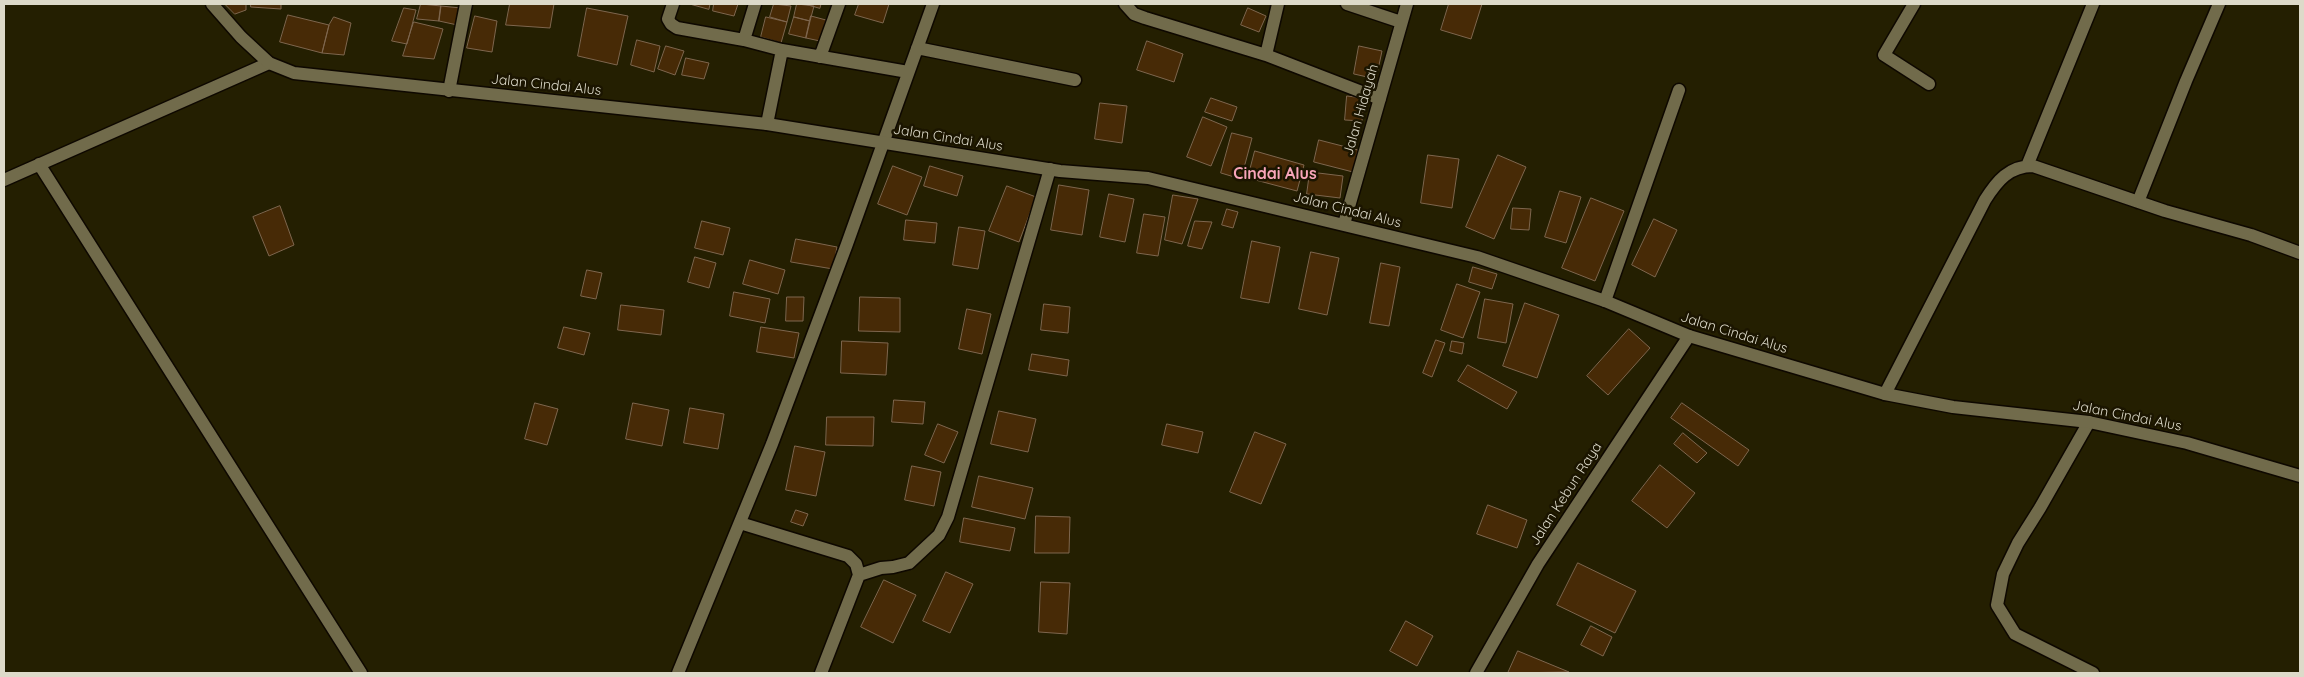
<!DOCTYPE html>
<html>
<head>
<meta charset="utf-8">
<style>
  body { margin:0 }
  #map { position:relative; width:2304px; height:677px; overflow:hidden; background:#241f01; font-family:Quicksand,sans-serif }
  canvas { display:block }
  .frame { position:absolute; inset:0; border:5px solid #dddac9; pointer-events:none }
</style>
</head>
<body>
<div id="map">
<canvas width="2304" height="677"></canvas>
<div class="frame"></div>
</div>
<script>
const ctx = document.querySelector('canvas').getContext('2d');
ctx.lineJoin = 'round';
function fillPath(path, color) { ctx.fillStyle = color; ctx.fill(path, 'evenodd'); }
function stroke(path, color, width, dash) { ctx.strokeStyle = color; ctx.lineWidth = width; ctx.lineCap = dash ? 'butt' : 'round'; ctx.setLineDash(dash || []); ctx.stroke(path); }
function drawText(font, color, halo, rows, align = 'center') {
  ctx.font = font + ' Quicksand,sans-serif'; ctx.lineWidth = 5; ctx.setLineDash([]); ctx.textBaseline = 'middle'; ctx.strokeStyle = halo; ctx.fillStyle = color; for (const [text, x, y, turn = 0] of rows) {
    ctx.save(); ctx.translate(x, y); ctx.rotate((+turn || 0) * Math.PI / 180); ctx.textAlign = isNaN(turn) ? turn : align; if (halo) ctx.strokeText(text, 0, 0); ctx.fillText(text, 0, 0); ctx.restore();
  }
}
const building = new Path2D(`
  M225,4H246V10L235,14Z
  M251,4H281V9L251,7Z
  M421,4L441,6L439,21L417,19Z
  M510,4H554L550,28L506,25Z
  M690,4H710L709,9Z
  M714,4H738L734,16L713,11Z
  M774,4L791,6L787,22L770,17Z
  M797,4L814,6L810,21L794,17Z
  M805,4H821L820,8Z
  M859,4H889L883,23L855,15Z
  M1449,4H1482L1471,39L1441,30Z
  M441,6L461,8L462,26L439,21Z
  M404,8L416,10L407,44L392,41Z
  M587,8L628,16L617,65L578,56Z
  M1248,8L1266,16L1259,32L1241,25Z
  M288,15L329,25L322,53L280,42Z
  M475,16L497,21L492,52L467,48Z
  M811,16L826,20L820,41L806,38Z
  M334,17L351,23L344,55L322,53L329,25Z
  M766,17L787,22L781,43L761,37Z
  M794,17L810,21L806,38L789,34Z
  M414,22L443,29L434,59L403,56Z
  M637,40L660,46L654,72L631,65Z
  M1147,41L1183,54L1174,82L1137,70Z
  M666,46L684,51L675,75L658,69Z
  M1359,46L1382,51L1376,79L1354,74Z
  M686,58L709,63L704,79L682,75Z
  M1347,96L1364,98L1362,121L1345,120Z
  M1211,98L1237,107L1232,121L1205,112Z
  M1100,103L1127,106L1122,143L1095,139Z
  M1203,117L1227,127L1211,166L1187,157Z
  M1232,133L1252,138L1241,179L1221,173Z
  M1319,140L1358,150L1353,172L1314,162Z
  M1255,151L1304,165L1297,191L1248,178Z
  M1428,155L1459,159L1452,208L1421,203Z
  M1498,155L1526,167L1494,239L1466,227Z
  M893,166L922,177L907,215L878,204Z
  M930,166L963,176L957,196L924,186Z
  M1310,172L1343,176L1340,198L1307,194Z
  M1059,185L1089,190L1082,235L1051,230Z
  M1007,186L1036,197L1019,242L989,231Z
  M1560,191L1581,197L1566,243L1545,237Z
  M1109,194L1134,199L1125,242L1100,237Z
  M1173,195L1198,199L1182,244L1165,240Z
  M1591,198L1624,211L1595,281L1562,268Z
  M280,206L294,245L269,256L253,217Z
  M1513,208L1531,209L1529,230L1511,229Z
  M1227,209L1238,212L1233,228L1222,225Z
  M1144,214L1165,217L1158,256L1137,253Z
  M1654,219L1677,230L1655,277L1632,265Z
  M906,220L937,223L935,243L904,240Z
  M702,221L730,228L723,255L695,248Z
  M1195,221L1212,222L1202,249L1188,246Z
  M959,227L985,231L978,269L953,265Z
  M796,239L837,247L833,269L791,262Z
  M1252,241L1280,247L1269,303L1241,298Z
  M1311,252L1339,258L1327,315L1299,309Z
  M695,257L716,263L709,288L688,282Z
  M750,260L785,270L778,294L743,284Z
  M1381,263L1400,267L1389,326L1370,323Z
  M1473,267L1497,274L1492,289L1469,282Z
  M587,270L602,273L596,299L581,296Z
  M1457,284L1480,292L1463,338L1441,330Z
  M734,292L770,299L765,323L730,316Z
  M787,297H804L803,321H786Z
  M860,297L900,298V332L859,331Z
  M1485,299L1513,304L1506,343L1478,338Z
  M1525,303L1559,315L1537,378L1503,366Z
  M1044,304L1070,307L1068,333L1041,330Z
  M621,305L664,310L661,335L618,330Z
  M967,309L991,314L982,354L959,349Z
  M564,327L590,333L584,355L558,348Z
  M761,327L799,333L794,358L757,352Z
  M1629,329L1650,348L1608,395L1587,376Z
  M1436,340L1445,343L1432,377L1423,373Z
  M842,341L888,343L886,375L841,373Z
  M1452,341L1464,343L1462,354L1450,351Z
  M1032,354L1069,360L1067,376L1029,370Z
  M1468,365L1517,392L1507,409L1458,381Z
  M894,400L925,402L923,424L892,422Z
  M535,403L558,409L547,445L525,439Z
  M633,403L669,410L662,446L626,439Z
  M1682,403L1749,450L1738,466L1671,418Z
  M690,408L724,414L718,449L684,443Z
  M999,411L1036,419L1028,452L991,444Z
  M827,417H874L873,446L826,445Z
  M938,424L958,432L944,463L925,455Z
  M1167,424L1203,432L1198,453L1162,445Z
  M1255,432L1286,444L1261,504L1230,492Z
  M1683,433L1707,453L1697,463L1674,444Z
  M795,446L825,452L816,496L786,490Z
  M1660,465L1695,493L1667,528L1632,501Z
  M912,466L941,472L934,506L905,500Z
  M979,476L1033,488L1025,519L972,507Z
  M1488,505L1527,520L1517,548L1477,534Z
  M796,510L808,514L803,526L791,522Z
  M1036,516L1070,517L1069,553H1035Z
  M964,518L1015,528L1010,551L960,542Z
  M1578,563L1636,591L1615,633L1557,605Z
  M946,572L973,584L950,633L923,621Z
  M884,580L916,595L893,643L861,627Z
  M1041,582L1070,583L1067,634L1039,632Z
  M1406,621L1433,636L1417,666L1390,651Z
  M1591,626L1612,637L1603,656L1581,645Z
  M1518,651L1569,672L1508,673Z`);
const street = new Path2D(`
  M673,4L668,19L671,24L677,28L744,40
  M755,4L744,40L782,50L767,124
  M1125,4L1134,14L1145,18L1266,55L1380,99
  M1347,4L1401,22
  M1914,4L1884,55L1929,84
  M917,48L1075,80
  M782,50L908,72
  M1266,55L1278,4
  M820,57L839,4
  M449,91L466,4
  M39,164L361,673
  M2027,166L2093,4
  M4,180L269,63
  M2138,202L2186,81L2219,4
  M1344,224L1407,4
  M1605,301L1679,90
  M1885,394L1985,200C1997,181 2009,166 2033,166L2165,211L2251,235L2300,253
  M2089,422L2040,508L2018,543L2003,574L1997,605L2015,634L2093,673
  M740,523L848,556L856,564L859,575L821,673
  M859,575L881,568L893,567L909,563L939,535L948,517L1050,169
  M678,673L772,444L847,244L933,4
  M1476,673L1538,564L1689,336`);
const secondary = new Path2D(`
  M212,4L241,37L269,63L294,73L767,124L1060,171L1148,178L1477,257L1605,301L1689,336L1885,394L1953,407L2089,422L2187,443L2300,476`);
const streetNames = [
  ["Jalan Cindai Alus",546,85,6],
  ["Jalan Hidayah",1361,110,-74],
  ["Jalan Cindai Alus",948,138,9],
  ["Jalan Cindai Alus",1347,210,14],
  ["Jalan Cindai Alus",1734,333,17],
  ["Jalan Cindai Alus",2127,416,11],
  ["Jalan Kebun Raya",1566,494,-57]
];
const quarterNames = [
  ["Cindai Alus",1275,174]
];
fillPath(building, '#472a06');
stroke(building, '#7e664e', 1);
stroke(street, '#0e0800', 15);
stroke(secondary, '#0e0800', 15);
stroke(street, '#716b4b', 12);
stroke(secondary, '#716b4b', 12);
drawText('14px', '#dddac9', '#1b1500', streetNames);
drawText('bold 16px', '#f8a5b9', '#1b1500', quarterNames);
</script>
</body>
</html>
